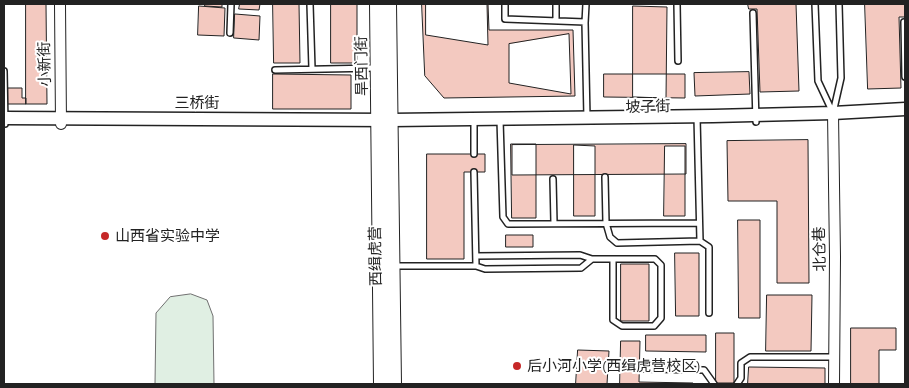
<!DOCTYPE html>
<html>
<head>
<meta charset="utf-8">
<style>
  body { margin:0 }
  #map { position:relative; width:909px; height:388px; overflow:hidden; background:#fff; font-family:"Alegreya Sans",sans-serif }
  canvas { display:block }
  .frame { position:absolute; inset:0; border:5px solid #222; pointer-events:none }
</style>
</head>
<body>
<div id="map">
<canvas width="909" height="388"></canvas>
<div class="frame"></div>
</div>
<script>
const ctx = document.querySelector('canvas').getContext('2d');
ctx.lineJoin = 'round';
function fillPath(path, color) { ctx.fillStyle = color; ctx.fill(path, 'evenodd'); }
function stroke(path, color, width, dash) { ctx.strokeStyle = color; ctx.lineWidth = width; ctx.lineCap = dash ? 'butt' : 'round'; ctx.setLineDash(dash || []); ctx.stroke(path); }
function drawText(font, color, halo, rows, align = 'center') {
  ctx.font = font + ' "Alegreya Sans","Noto Sans SC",sans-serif'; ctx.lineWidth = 4; ctx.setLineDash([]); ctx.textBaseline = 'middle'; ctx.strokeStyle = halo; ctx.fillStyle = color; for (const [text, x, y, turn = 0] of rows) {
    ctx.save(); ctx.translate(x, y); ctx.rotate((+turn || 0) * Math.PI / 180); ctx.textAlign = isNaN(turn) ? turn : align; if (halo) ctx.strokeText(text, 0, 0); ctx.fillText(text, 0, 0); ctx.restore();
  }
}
const green = new Path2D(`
  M191,294L207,300L213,316L214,384H155L156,313L170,297Z`);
const building = new Path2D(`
  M26,4H46L47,104H26Z
  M205,4H222V7L205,6Z
  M240,4H260L259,10L239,9Z
  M273,4H299L300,63H274Z
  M331,4H357V63H331Z
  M422,4H488L489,30H573L575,96L444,98L425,76Z
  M426,4H487L488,45L426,35Z
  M748,4H796L799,91L760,92L757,9H749Z
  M865,4H905V17H899L901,88L868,89Z
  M199,6L225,8L224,36L198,35Z
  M633,6L667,7L666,98L633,97Z
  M235,14L260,16L259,40L234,38Z
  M569,34L571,94L509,83V44Z
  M749,72L750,94L695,96L694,73Z
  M273,74L351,75V109H273Z
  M604,74H685V98L604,97Z
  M8,88H22V98H26V104H8Z
  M808,140L809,283H777V201H728L727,141Z
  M511,144H536V218H512Z
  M686,144V174L512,175V145Z
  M574,145L595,146V216H574Z
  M665,146H685V216H664Z
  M427,154H485V172H464V259H427Z
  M738,220H760V318H739Z
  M506,235H533V247H506Z
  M675,253H699V316H676Z
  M621,264H649V321H621Z
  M767,295H812L811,351H766Z
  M851,328H896V350H879V384H851Z
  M716,333H734V383H716Z
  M646,335H706V352L646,351Z
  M621,341H640L639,382L693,383V384H620Z
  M578,350L609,351L607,384H576Z
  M749,367L825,368V384H748Z`);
const service = new Path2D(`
  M310,4L312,69
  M505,4V19L585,22L587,118
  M556,4V21
  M677,4L678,61
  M815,4L818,81L833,113L841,78L839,4
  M753,13L756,122
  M904,22L905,77
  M585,23L586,4
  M230,33L231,4
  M275,70L375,68
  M4,71L5,124
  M697,117L700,241L709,247V313
  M474,120V154
  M500,120L503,217L508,224L699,223
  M474,172L476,266
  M605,177L606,223L610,237L617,243L700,241
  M553,179L554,223
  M592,259H655L661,265V318L654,326H622L613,320V259
  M393,266H476L485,269L581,268L592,259L580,255L476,256
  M645,369L704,370L714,384
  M737,384L741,378V363L750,357H834`);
const minor = new Path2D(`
  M60,4L61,124
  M833,113L835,257L834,384`);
const tertiary = new Path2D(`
  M4,118L391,120L713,116L833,113L905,109`);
const secondary = new Path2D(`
  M377,4L381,384
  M389,4L394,384`);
const markers = [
  [105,236,5,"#c62828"],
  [517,366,5,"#c62828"]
];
const streetNames = [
  ["小新街",45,64,-91],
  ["旱西门街",362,66,-91],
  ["三桥街",197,103],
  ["坡子街",648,107,-1],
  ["北仓巷",820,249,-91],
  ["西缉虎营",376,256,-91]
];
const poiNames = [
  ["山西省实验中学",115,236],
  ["后小河小学(西缉虎营校区)",527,366]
];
fillPath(green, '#e0efe3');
stroke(green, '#6f6f6f', 1);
fillPath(building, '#f3c9c0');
stroke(building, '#222', 1);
stroke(service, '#222', 8);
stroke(minor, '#222', 12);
stroke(tertiary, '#222', 15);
stroke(secondary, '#222', 16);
stroke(service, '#fff', 5);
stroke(minor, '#fff', 10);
stroke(tertiary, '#fff', 12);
stroke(secondary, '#fff', 14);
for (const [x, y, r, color] of markers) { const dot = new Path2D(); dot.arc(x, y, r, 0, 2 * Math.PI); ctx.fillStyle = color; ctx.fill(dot); stroke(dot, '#fff', 2); }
drawText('15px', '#222', '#fff', streetNames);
drawText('15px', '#222', '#fff', poiNames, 'left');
</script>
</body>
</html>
